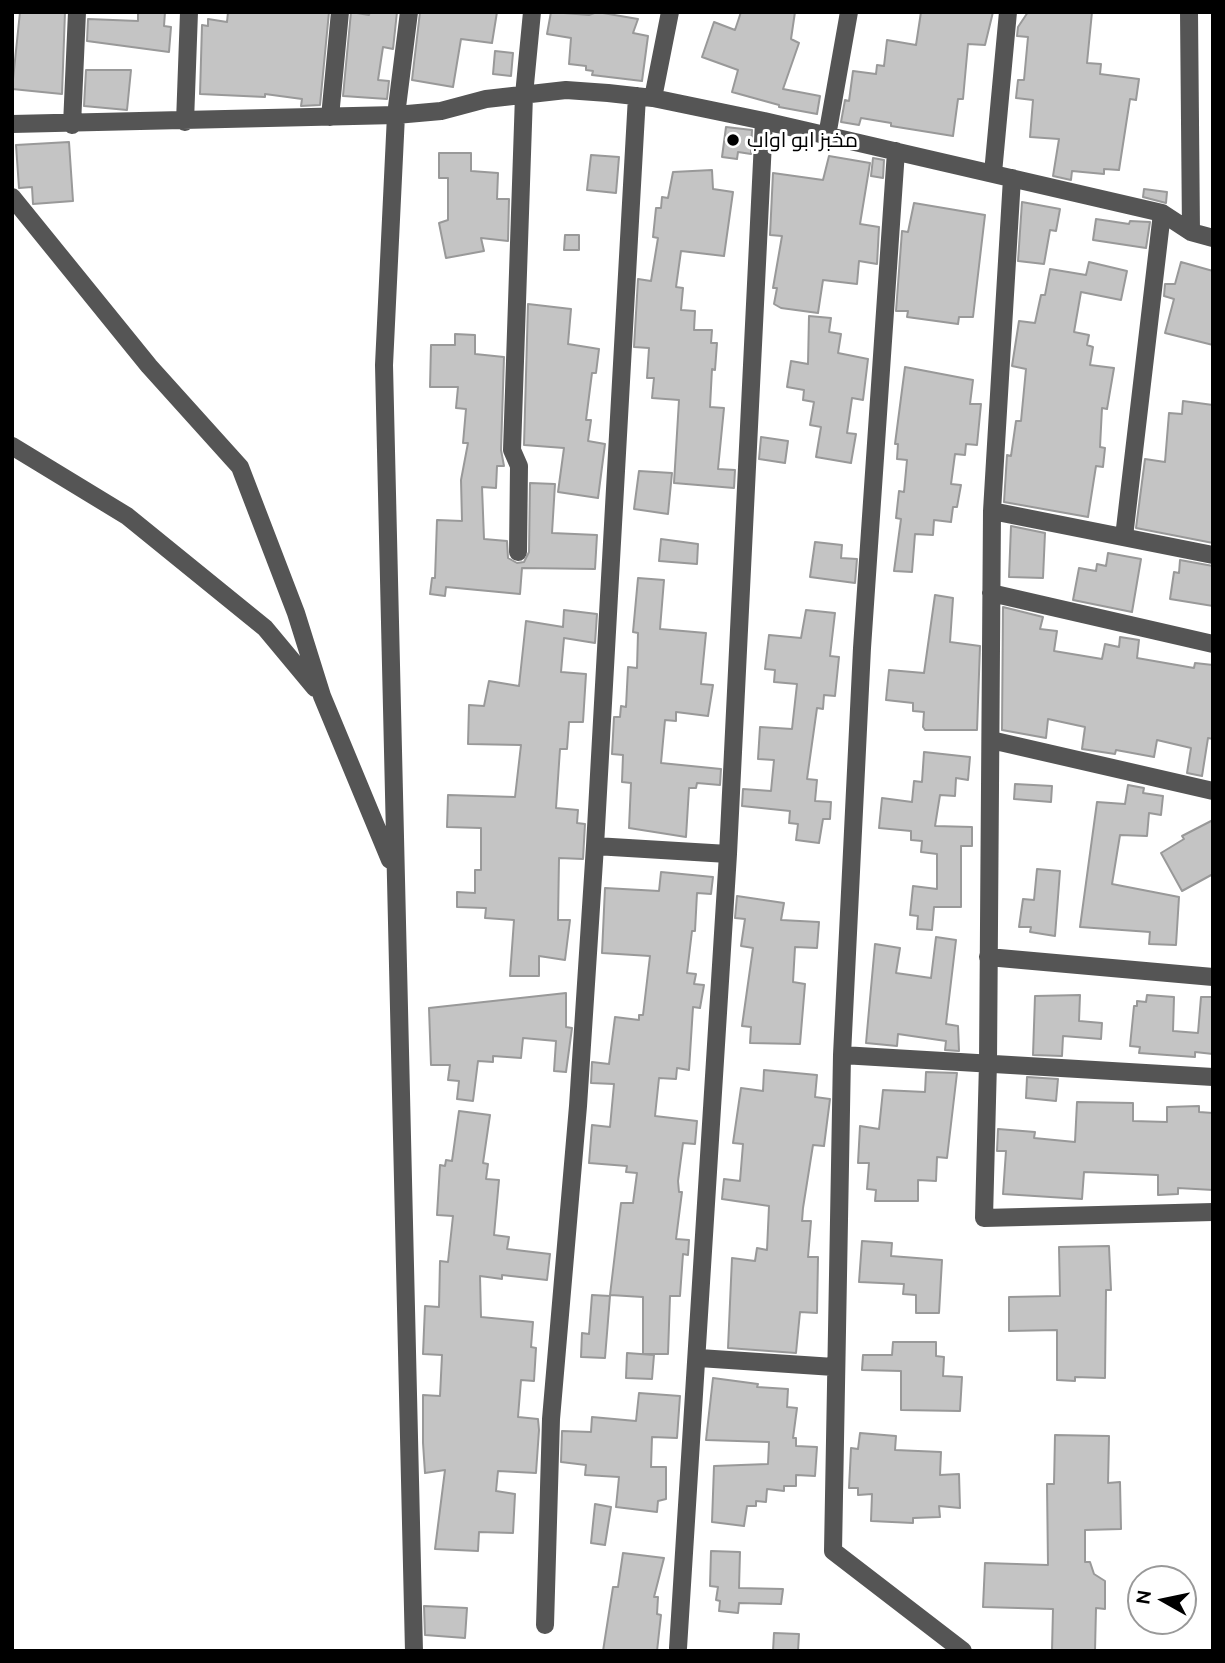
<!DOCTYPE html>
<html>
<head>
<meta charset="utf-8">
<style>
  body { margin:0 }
  #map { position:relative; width:1225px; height:1663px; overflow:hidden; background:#fff; font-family:Ubuntu,sans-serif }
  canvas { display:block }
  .frame { position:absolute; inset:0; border:14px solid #000; pointer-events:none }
  .north { position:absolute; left:1127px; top:1565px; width:70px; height:70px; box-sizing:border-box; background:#fff; border:2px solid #999; border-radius:50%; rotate:279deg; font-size:19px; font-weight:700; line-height:28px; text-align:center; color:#000 }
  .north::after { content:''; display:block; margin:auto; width:24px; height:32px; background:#000; clip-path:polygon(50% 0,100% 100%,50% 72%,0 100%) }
</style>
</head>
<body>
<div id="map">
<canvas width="1225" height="1663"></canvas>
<div class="frame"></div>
<div class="north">N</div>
</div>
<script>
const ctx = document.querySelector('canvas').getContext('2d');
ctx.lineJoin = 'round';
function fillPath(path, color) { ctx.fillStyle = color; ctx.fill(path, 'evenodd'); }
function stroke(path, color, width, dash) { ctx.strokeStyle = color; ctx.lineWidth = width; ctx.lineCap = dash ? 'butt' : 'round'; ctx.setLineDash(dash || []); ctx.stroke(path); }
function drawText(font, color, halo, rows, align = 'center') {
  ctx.font = font + ' Ubuntu,Cairo,sans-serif'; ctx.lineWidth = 6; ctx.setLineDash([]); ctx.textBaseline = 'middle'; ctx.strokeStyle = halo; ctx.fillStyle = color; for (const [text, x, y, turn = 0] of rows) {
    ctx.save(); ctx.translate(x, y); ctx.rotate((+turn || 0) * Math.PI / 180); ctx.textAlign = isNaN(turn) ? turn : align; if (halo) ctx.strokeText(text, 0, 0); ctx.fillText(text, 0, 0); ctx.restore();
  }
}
const building = new Path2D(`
  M20,12H65L62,94L12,89Z
  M138,12H165L164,26L171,27L169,52L87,41L88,19L138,21Z
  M228,12H329L320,105L301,106L302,99L265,94V97L200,94L202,25L208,26V19L227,22Z
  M351,12L369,15L370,12H397L393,49L383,47L378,80L389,81L387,99L343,96Z
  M420,12H497L492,43L461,39L453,87L412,80Z
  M551,12L589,15L597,12L638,19L633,33L648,36L642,81L592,75L593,71L586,70V66L569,64L571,38L547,34Z
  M741,12H795L791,39L799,43L783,89L820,96L817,114L779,107V105L732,92L738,70L702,57L714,22L735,30Z
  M921,12H993L985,45L968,44L963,99H958L953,136L891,126V123L861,118L859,125L841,122L845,100L849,101L853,71L876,74L877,65L884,66L887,40L916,45Z
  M1028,12H1092L1087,63L1101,64L1100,74L1139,79L1136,100L1130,99L1119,170L1104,169V174L1072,171L1071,180L1053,176L1059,139L1030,137L1033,100L1016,98L1018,80H1024L1028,37L1017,36L1018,27Z
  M495,51L513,53L511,76L493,74Z
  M86,70H131L127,110L84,106Z
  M726,127L752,130L751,154L738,152L737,159L722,157Z
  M69,142L73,201L33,204L32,187L19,188L16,145Z
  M439,153H471V171L498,173L497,199H509L508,241L481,238L484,251L446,258L439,223L448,220V178H439Z
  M591,155L619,157L616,193L587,190Z
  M829,156L870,163L860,224L879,227L877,264L859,261L857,284L823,280L818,313L781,308L774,304L777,288H773L782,236L770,235L773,173L823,180Z
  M873,158L884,160L883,178L871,176Z
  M712,170L713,189L733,192L724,256L681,251L676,287L683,288L681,310L695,311L694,330H712L711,343H717L715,370L712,369L710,407L724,408L718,469L735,470L734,488L674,483L679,400L652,398L654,378H647L649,348L634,347L638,279L651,281L658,238L653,237L656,208H661L662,197L668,198L673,172Z
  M1144,189L1167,192L1166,203L1143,197Z
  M1022,202L1060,209L1056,231L1050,230L1044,264L1018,261Z
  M914,203L985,215L973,317H959L958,324L907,317L908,311H896L902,231L908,232Z
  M1096,219L1129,224L1130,221L1150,222L1146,248L1093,240Z
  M565,235H579V250H564Z
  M1089,262L1127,271L1121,300L1081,292L1074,332L1089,335L1087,345L1093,347L1090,365L1114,368L1107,409L1102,408L1100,447L1105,448L1103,467L1096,466L1088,517L1004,502L1007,455L1011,456L1016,421H1021L1026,369L1012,366L1019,321L1035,323L1041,295H1045L1050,269L1086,275Z
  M1181,262L1213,271V345L1165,333L1174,299L1164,296L1165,284H1175Z
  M528,304L571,309L568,344L599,349L596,373H592L586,420H591L588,441L605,444L598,498L558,492L564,448L524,445Z
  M809,316L831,318L829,332L841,334L838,353L868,359L863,400L852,398L847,433L856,434L851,463L816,457L821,427L810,425L814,402L803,400L804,390L787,387L791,361L808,364Z
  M455,334L475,335V354L504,357L501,450L504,466H497L496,488L482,487L484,539L507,541L508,558L517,563L524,562L529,552L530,483L555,484L552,533L597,535L595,569L522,568L520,594L446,587L445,596L430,594L432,578H435L437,520L462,521L461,480L468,443H463L466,409L456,408L458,387H430L431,345H455Z
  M905,367L973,380L970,404H981L977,445L966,444L965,455L955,454L951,484L961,485L957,507H953L951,522L934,520L933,535L915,534L912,572L894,571L901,519L896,518L899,491L904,492L907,460L897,459L898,444H895Z
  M1183,401L1213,405V543L1136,528L1145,459L1165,462L1169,413L1182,414Z
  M761,437L788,441L785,463L759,459Z
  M639,471L672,473L668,514L634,509Z
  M1011,526L1045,533L1043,578L1009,577Z
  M661,539L698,544L697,564L659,561Z
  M815,542L842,545L841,558L857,559L855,583L810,577Z
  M1108,553L1141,559L1132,612L1073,600L1079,568L1096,571L1097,564L1106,566Z
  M1180,560L1213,566V606L1170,599L1174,572L1179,573Z
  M638,578L664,580L660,629L706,633L701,684L713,685L708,716L676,712V721L665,720L661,763L721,769L720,785L697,783L696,788H689L686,837L629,828L631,783L622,782L623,755L612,754L614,717H620L621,706L626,707L628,667L637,668L638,633L633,632Z
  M935,595L953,598L950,642L980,646L977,730H925L923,727L924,712L913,711V703L886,700L889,670L924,673Z
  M1003,607L1043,617L1040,629L1057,631L1054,651L1102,659L1105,644L1119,647L1120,637L1139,640L1137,658L1194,668L1195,663L1213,665V739L1208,738L1202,776L1187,773L1191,748L1157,740L1154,757L1116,750L1115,754L1082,749L1085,727L1048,719L1046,738L1002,730Z
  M564,610L597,614L595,643L564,638L561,672L586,674L583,722H569L567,749H560L556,808L578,810L577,823L585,824L583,859L559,858L558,920H570L565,960L539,956V976H510L514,920L485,918L486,908L457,907V892L475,893V870H481V828L447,827L448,795L515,797L521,745L468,744L469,705L484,706L489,681L519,686L526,621L563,627Z
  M806,610L835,613L830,656L839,657L835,696L824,695L823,709L817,708L807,779L817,780L815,801L831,802L830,819H823L819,843L796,840L798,824L789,823L790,811L742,806L743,789L771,791L774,760L758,759L760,727L792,729L797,684L774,682L775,670L765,669L769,635L801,638Z
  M924,752L970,757L968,780L956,778L955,796L940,795L935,826L972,827V846H961V907H934L932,930L917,929L918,916L910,915L913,886L937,889V854L921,852L922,841L911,840V831L879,828L882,798L912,802L914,781L922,782Z
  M1015,784L1052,786L1051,802L1014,799Z
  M1128,785L1144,788L1143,793L1163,796L1161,815L1149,813L1147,836L1120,835L1112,884L1179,897L1176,945L1149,944L1150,932L1080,927L1097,802L1125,804Z
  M1213,820V874L1182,891L1161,853L1184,839L1182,836Z
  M1037,869L1060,871L1055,936L1030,932L1031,927H1019L1023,899L1034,900Z
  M661,872L713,877L711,894L697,893L695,931H692L687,973L696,974L694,984L704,985L700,1008L693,1007L689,1070L677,1068L676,1079L659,1078L655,1116L697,1121L695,1144L683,1143L678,1181L679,1192H682L676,1239L689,1240L688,1255L683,1254L680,1296H670L668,1354H643V1297L610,1295L621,1203H633L637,1173L626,1172L627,1166L589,1163L592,1125L610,1127L614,1084L591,1083L592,1062L609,1064L615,1017L639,1020V1015H643L650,956L602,953L605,888L659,891Z
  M737,896L784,903L781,920L819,922L817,948L795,947L793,982L805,984L800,1044L750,1043L751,1027L742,1026L753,948L741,946L745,919L735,918Z
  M936,937L956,940L946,1024L958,1026L959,1051L945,1050L946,1041L898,1034L897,1046L866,1043L875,944L900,948L896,973L931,978Z
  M566,993V1027L572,1028L566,1072L554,1071L556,1041L523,1038L521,1058L493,1056V1062L478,1061L473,1101L457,1099L459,1081L448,1080L450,1065H431L429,1008Z
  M1080,995L1079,1021L1102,1023L1101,1039L1063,1036L1062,1056L1033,1055L1035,996Z
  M1147,995L1174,997L1173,1031L1198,1033L1201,997H1213V1054L1195,1052V1057L1139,1053L1140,1047L1130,1046L1134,1006H1137V1001L1146,1002Z
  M764,1070L817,1075L815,1097L830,1099L824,1146L813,1145L803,1208L802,1221H811L808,1257H818L817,1313L800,1312L796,1353L728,1348L732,1258L755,1261L757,1248L767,1250L769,1206L722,1199L724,1179L740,1181L743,1144L733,1143L741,1088L763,1091Z
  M926,1072L957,1073L947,1158L937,1157L936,1181L918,1180V1201H875L876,1190L867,1189L869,1163H858L860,1126L879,1129L883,1090L925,1092Z
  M1027,1077L1058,1079L1056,1101L1026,1098Z
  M1077,1102L1133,1103V1121L1167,1122V1107L1199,1106V1112L1213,1113V1190L1178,1188V1194L1158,1195V1175L1084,1172L1082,1199L1003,1194L1006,1151H997L998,1129L1035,1132L1034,1138L1075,1142Z
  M459,1111L490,1115L483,1163L488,1164L486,1179L499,1180L494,1235L509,1237L507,1249L550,1254L547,1280L502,1275V1279L480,1276L481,1317L533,1322L531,1347L536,1348L534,1381L521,1380L518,1417L538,1419L539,1430L536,1473L498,1471L496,1491L515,1494L513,1533L479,1532L478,1551L435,1549L445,1470L425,1473L423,1443V1395L440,1396L442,1355L423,1354L425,1306L439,1307L440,1261L448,1262L453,1216L437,1215L440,1165L445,1166L446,1160L452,1161Z
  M862,1241L892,1243L891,1256L942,1260L939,1313H916V1295L903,1294L904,1284L859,1282Z
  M1109,1246L1111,1290H1106L1105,1378L1075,1377V1381L1057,1380V1330L1009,1331V1297L1060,1296L1059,1247Z
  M592,1295L610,1296L605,1358L581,1357L582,1333L589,1334Z
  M893,1342H936V1356L944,1357L943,1376L962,1377L960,1411L901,1410V1371L862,1370L863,1355H892Z
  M627,1353L654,1355L652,1379L626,1378Z
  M713,1378L758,1384L757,1387L788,1389L787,1407L797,1408L793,1438H796V1446L817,1447L815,1476L796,1475V1486H784V1491L767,1489L766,1502L756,1501V1506H747L744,1526L712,1522L714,1466L768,1464L769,1442L706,1440Z
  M639,1393L680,1396L677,1438L652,1437L651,1467H666V1499L658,1501L657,1512L616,1507L619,1477L585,1475L586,1465L561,1462L562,1431L591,1432L592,1417L636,1421Z
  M860,1433L896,1436L895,1450L941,1452L940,1475L959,1474L960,1508L939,1506L940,1517L913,1518V1523L871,1521L872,1494L858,1495V1488H849L851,1448L858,1449Z
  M1055,1435L1109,1436L1108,1483L1120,1482L1121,1529L1085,1530V1562H1090L1094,1574L1105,1581V1609L1096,1608L1095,1651H1052L1053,1609L983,1607L985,1563L1048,1565L1047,1484H1054Z
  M595,1504L611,1507L605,1545L591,1543Z
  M711,1551L740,1552L739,1588L783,1589L781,1604L739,1603L738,1613L719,1611L720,1601L716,1600L718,1587L710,1586Z
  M623,1553L664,1558L654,1597H658L657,1614L661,1615L657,1651H603L613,1587H618Z
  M424,1606L467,1608L465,1638L425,1635Z
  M774,1633L799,1634L798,1651H773Z`);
const minor = new Path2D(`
  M409,12L396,115L384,365L414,1651
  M1189,12L1191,232
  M653,98L670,12
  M330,117L340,12
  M185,122L189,12
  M12,124L396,115L441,111L486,99L566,90L608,93L653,98L764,121L1162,213L1191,232L1213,238
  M72,125L77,12
  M827,136L849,12
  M896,151L862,648L842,1055L833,1551L963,1651
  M993,173L1008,12
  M1012,178L992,511L988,1062L984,1218L1213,1212
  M12,197L149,366L240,467L296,613L322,696L390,860
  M12,446L127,516L265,628L315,688
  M992,511L1213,555
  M1124,537L1162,213
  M518,552L519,466L512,450L524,95L532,12
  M991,593L1213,644
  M991,740L1213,791
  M595,846L728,854
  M988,957L1213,977
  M842,1055L1213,1077
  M699,1358L834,1367
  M545,1625L551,1419L578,1106L595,846L637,96
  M678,1648L728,854L764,121`);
const markers = [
  [733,140,7,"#000"]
];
const poiNames = [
  ["مخبز ابو اواب",747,140]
];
fillPath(building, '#c4c4c4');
stroke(building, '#999', 2);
stroke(minor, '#555', 18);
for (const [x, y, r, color] of markers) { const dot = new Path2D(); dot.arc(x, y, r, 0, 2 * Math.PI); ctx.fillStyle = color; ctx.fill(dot); stroke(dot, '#fff', 2.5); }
drawText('21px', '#000', '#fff', poiNames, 'left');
</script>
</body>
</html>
